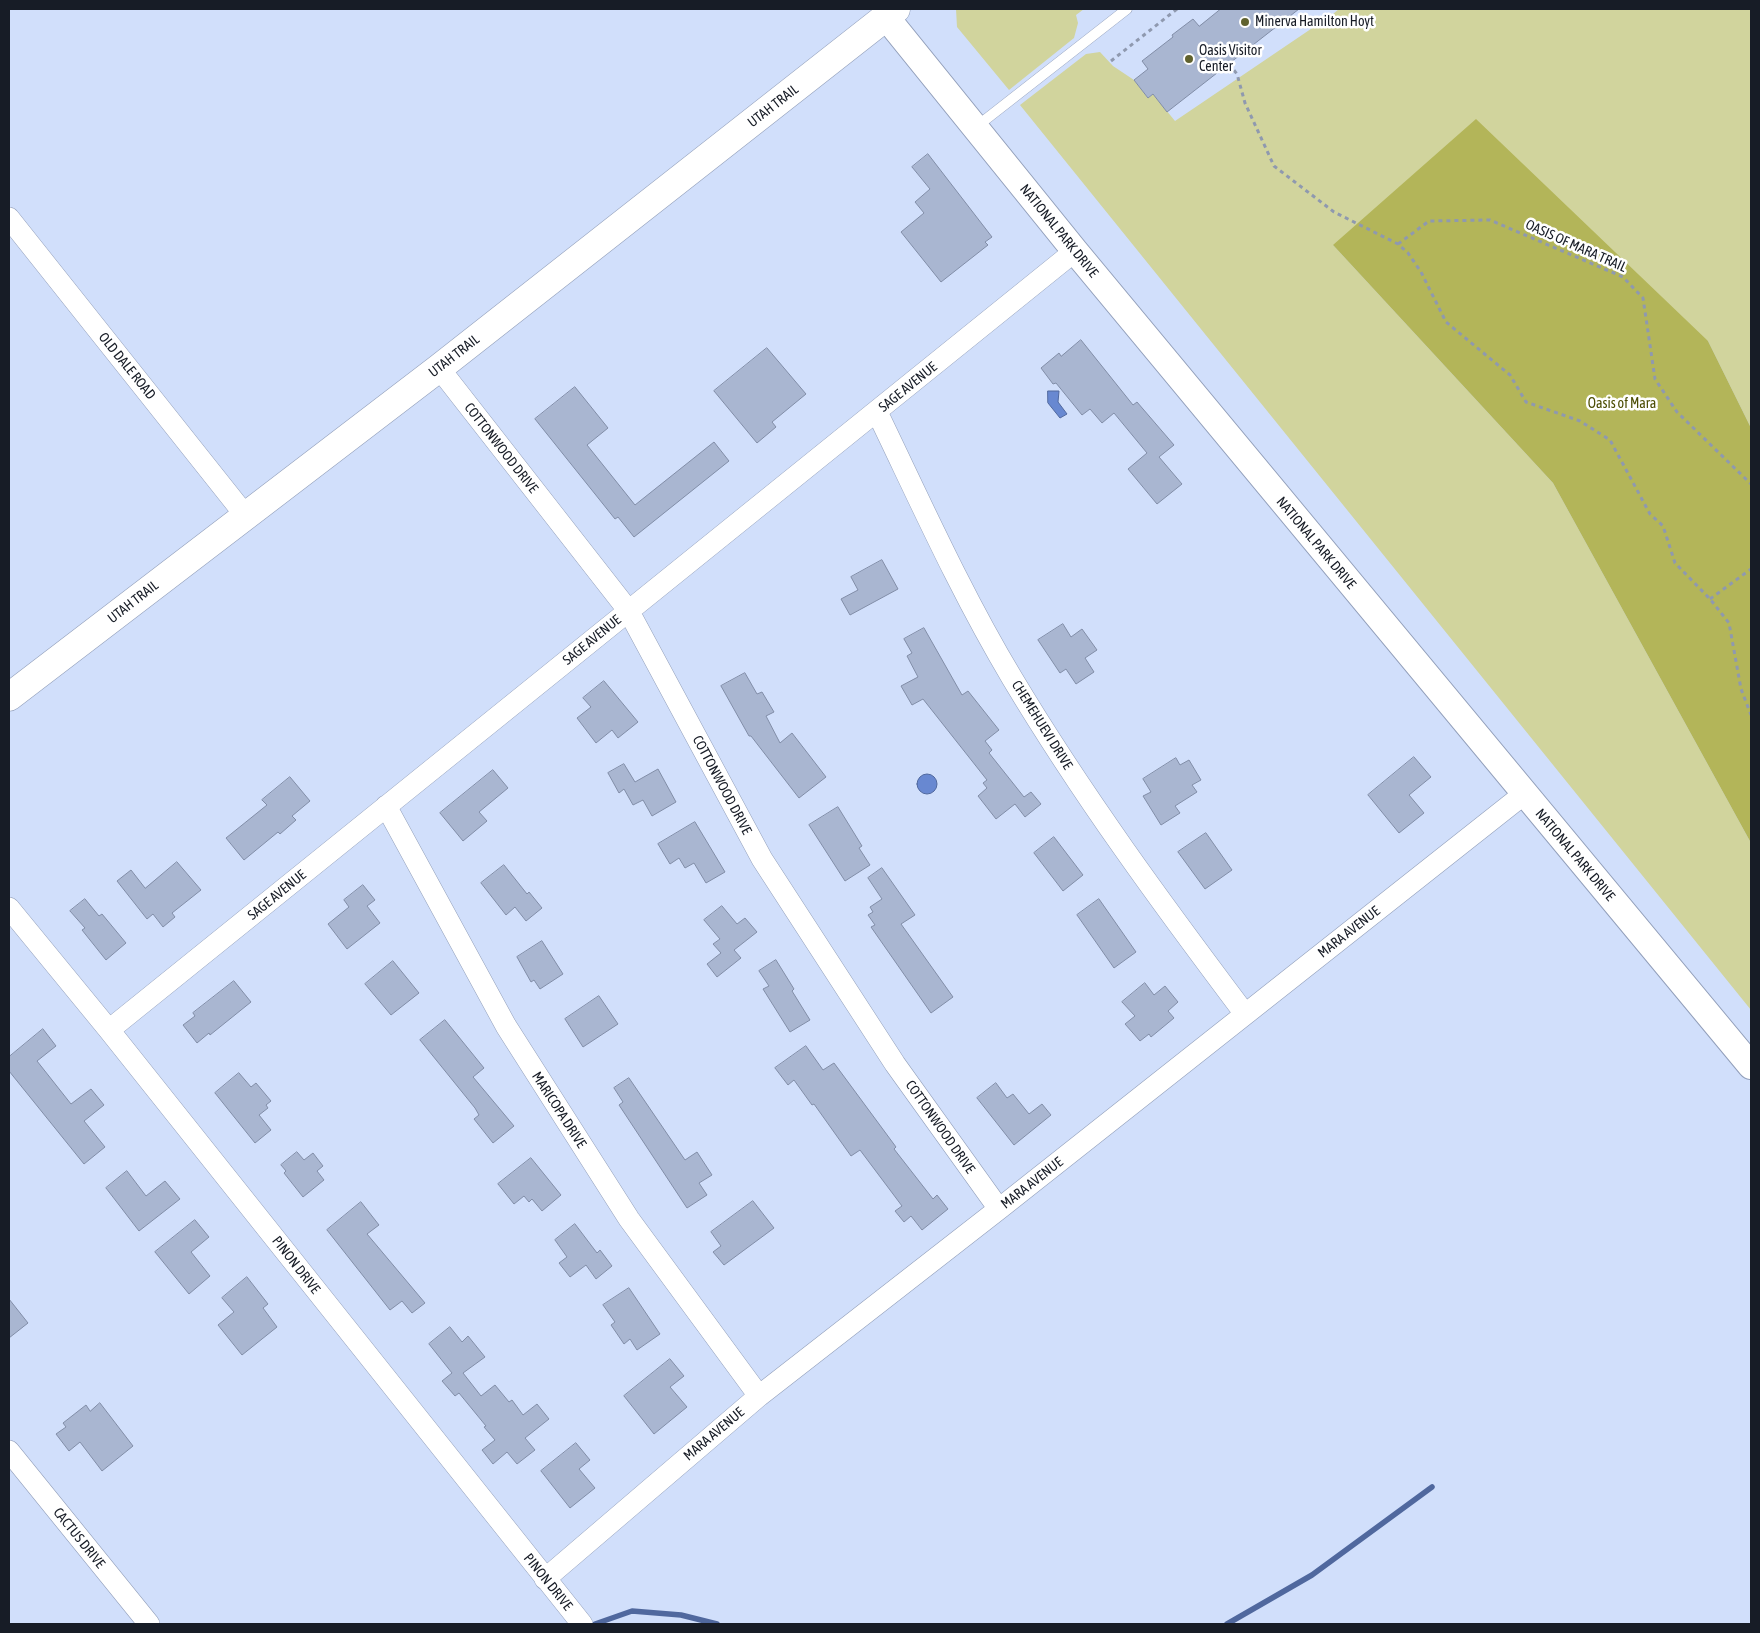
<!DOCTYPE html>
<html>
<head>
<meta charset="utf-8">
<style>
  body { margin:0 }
  #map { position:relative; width:1760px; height:1633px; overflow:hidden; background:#d1dffb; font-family:"Asap Condensed",sans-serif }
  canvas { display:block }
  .frame { position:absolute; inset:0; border:10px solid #171c26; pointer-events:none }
</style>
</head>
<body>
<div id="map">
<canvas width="1760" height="1633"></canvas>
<div class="frame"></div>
</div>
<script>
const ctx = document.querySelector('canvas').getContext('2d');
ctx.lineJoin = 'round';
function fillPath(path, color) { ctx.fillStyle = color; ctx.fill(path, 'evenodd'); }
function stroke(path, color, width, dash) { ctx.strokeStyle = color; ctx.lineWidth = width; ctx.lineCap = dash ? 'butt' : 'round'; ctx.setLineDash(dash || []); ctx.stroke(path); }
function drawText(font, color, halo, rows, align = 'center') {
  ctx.font = font + ' "Asap Condensed",sans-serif'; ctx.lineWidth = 5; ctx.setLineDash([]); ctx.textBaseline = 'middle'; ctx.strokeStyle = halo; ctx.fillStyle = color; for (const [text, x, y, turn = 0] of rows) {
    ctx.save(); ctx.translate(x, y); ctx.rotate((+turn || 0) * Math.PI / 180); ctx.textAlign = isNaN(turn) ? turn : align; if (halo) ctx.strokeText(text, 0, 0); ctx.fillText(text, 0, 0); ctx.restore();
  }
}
const green = new Path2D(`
  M956,9H1084L1076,15L1078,23L1074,38L1009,90L957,27Z
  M1339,9H1751V428L1708,341L1333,245L1553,483L1751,843V1010L1020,105L1086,54L1100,52L1113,66L1134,80L1148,98L1153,94L1175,121L1333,14Z`);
const forest = new Path2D(`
  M1476,119L1708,341L1751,428V843L1553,483L1333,245Z`);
const water = new Path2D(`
  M1048,391H1059L1058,402L1067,414L1060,418L1048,403Z
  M917 784a10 10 0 1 1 20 0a10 10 0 1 1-20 0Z`);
const stream = new Path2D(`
  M595,1624L632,1611L681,1615L717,1624
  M1227,1624L1312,1575L1432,1487`);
const building = new Path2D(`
  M1221,9H1299L1167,112L1153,94L1148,98L1134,80L1148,69L1142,61L1173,37L1172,35L1193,19L1199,26Z
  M928,154L992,237L985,242L988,245L941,282L901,232L924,213L915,202L930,189L912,167Z
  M1081,340L1133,405L1137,402L1174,445L1159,457L1182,484L1157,504L1128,469L1147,453L1114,413L1102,423L1090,409L1082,415L1056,383L1053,384L1041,368L1059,353L1061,356Z
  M767,348L806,394L772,422L776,427L757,443L714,391Z
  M575,387L608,428L587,445L635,505L714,442L729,461L634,537L618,517L615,519L535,419Z
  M882,560L898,589L850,615L841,599L858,590L851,577Z
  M1063,624L1071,637L1082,629L1097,650L1085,658L1094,672L1076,684L1066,669L1060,673L1038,640Z
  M924,628L962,695L968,691L999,730L985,741L992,750L989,753L1024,797L1031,792L1041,804L1025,817L1015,804L996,819L978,796L987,788L983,783L987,780L923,699L912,705L901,686L918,677L907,656L912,653L904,639Z
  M745,673L757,694L762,692L774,712L766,716L780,743L792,733L826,777L799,798L751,736H749L721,686Z
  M604,681L638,722L618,738L612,730L596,743L577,718L591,707L583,698Z
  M1414,757L1431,777L1409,795L1424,813L1399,833L1368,795Z
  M1176,758L1180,765L1189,760L1201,780L1192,785L1197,792L1175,806L1180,813L1161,825L1143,796L1151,792L1143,779Z
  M624,764L635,782L658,769L676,802L652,816L643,800L633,805L624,789L619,793L608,773Z
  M493,770L508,788L479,812L487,821L463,841L440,813Z
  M290,777L310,801L292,816L296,820L280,834L278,832L244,860L226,838L267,805L262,800Z
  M838,807L862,846L859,848L870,865L845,881L809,825Z
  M695,822L725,872L706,883L694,863L685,868L679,858L670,864L658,844Z
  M1206,833L1232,870L1205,889L1178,852Z
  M1054,837L1083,875L1063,891L1034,853Z
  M177,862L201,890L172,913L175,917L163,927L153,914L147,919L117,881L131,870L145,888Z
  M504,865L527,894L529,892L542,908L526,921L515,907L506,915L481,883Z
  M882,868L915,915L901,924L953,997L931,1013L871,927L875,925L868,915L873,912L870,907L882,899L868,878Z
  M363,885L375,900L367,906L380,923L347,949L328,924L349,907L344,900Z
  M85,899L99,916L102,914L126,943L106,960L82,930L85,928L70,911Z
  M1099,899L1136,952L1114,968L1077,915Z
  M722,906L737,924L745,918L757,932L734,950L741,958L717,977L707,964L721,953L713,944L720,939L704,920Z
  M542,941L563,974L540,989L534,980L531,982L517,957Z
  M776,960L794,989L792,991L810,1020L790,1032L763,989L769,986L759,971Z
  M393,961L419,993L391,1015L365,984Z
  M234,981L251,1002L210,1035L209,1033L197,1043L183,1025L195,1016L193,1013Z
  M1145,983L1154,995L1165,986L1178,1002L1168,1011L1174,1018L1151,1037L1149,1034L1140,1041L1125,1024L1135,1016L1122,1002Z
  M599,996L618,1024L583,1047L565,1019Z
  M445,1020L484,1068L473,1077L514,1126L493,1143L474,1119L479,1115L475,1108L420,1040Z
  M43,1029L56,1046L37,1061L71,1104L91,1089L104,1105L84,1121L105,1147L84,1164L9,1071V1057Z
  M806,1046L823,1070L834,1063L896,1147L894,1149L933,1199L937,1195L948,1209L922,1230L911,1216L904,1222L895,1211L902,1206L860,1150L851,1156L814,1104L812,1105L794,1080L788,1085L775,1068Z
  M239,1073L251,1087L256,1083L271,1101L266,1105L268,1108L259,1115L271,1130L255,1143L215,1093Z
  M629,1078L685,1160L697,1152L712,1175L699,1183L707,1195L687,1208L619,1105L623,1102L614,1088Z
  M996,1083L1007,1098L1013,1094L1029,1114L1042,1104L1051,1115L1014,1145L977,1098Z
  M297,1152L304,1160L313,1153L323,1166L317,1171L324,1180L303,1197L284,1173L286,1171L281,1165Z
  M531,1158L561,1195L542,1211L532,1199L529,1202L524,1196L514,1204L498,1184Z
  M127,1171L146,1196L165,1181L180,1199L139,1231L106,1188Z
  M753,1201L774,1228L724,1265L713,1252L721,1246L711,1232Z
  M361,1202L379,1225L367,1234L425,1303L412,1313L402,1301L390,1310L327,1230Z
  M195,1220L209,1237L191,1252L210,1276L189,1294L155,1252Z
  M575,1224L597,1253L600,1250L612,1266L596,1279L586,1265L570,1277L559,1263L567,1257L555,1240Z
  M247,1277L268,1304L263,1308L277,1327L242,1355L218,1325L234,1312L222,1298Z
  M629,1288L660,1334L637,1350L630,1339L624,1344L611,1325L615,1322L603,1305Z
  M9,1299L28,1323L9,1338Z
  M450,1327L462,1342L468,1336L485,1357L463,1373L481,1396L495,1385L509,1402L512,1400L523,1415L537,1404L549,1419L525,1438L535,1450L517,1464L507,1452L493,1464L482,1450L495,1440L484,1427L486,1426L459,1393L455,1396L442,1381L452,1373L429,1344Z
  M670,1359L684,1376L670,1387L687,1407L654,1434L624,1396Z
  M100,1403L133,1446L102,1471L80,1442L69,1451L56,1434L66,1427L63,1423L86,1405L90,1411Z
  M576,1443L590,1460L579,1469L595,1488L570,1508L541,1471Z`);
const path = new Path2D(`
  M1111,61L1177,9
  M1229,64L1237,74L1245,103L1274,166L1334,212L1398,244L1408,253L1421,272L1446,322L1510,375L1526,402L1580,421L1610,440L1650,514L1663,526L1675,563L1710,599L1729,623L1741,689L1751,715
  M1398,244L1429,221L1490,220L1623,277L1643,298L1655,379L1677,412L1751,484
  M1710,599L1751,569`);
const service = new Path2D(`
  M976,127L1127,9`);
const minor = new Path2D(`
  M9,218L245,515
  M439,368L628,610L762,859L895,1064L999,1209
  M877,412C920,501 961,593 1012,678C1082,795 1163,905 1245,1014
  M386,806L506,1026L629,1219L759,1396
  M9,908L109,1030L582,1624
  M109,1030L1075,251
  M9,1451L149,1624
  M545,1579L759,1396L999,1209L1524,794`);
const tertiary = new Path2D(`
  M886,17L1075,251L1751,1066`);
const secondary = new Path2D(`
  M9,697L439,368L896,9`);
const markers = [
  [1245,22,5,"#60622f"],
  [1189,59,5,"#60622f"]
];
const poiNames = [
  ["Minerva Hamilton Hoyt",1255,22],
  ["Oasis Visitor",1199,51],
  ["Center",1199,67]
];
const streetNames = [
  ["UTAH TRAIL",773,106,-38],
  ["NATIONAL PARK DRIVE",1059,231,51],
  ["OASIS OF MARA TRAIL",1576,246,24],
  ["UTAH TRAIL",454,356,-38],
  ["OLD DALE ROAD",127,366,51],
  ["SAGE AVENUE",908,387,-39],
  ["COTTONWOOD DRIVE",501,448,52],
  ["NATIONAL PARK DRIVE",1316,543,50],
  ["UTAH TRAIL",133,602,-38],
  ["SAGE AVENUE",592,640,-39],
  ["CHEMEHUEVI DRIVE",1042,725,58],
  ["COTTONWOOD DRIVE",722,785,62],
  ["NATIONAL PARK DRIVE",1575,855,50],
  ["SAGE AVENUE",277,895,-39],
  ["MARA AVENUE",1349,932,-38],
  ["MARICOPA DRIVE",559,1110,57],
  ["COTTONWOOD DRIVE",940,1127,55],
  ["MARA AVENUE",1032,1183,-38],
  ["PINON DRIVE",296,1265,52],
  ["MARA AVENUE",714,1434,-40],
  ["CACTUS DRIVE",79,1538,51],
  ["PINON DRIVE",548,1582,51]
];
const parkNames = [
  ["Oasis of Mara",1622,404]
];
fillPath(green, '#d1d49d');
fillPath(forest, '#b3b559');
fillPath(water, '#6888d1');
stroke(water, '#50689e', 1);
stroke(stream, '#50689e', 5.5);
fillPath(building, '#a9b6d1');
stroke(building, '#818da7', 1);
stroke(service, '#929fba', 11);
stroke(minor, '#929fba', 22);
stroke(tertiary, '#929fba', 28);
stroke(secondary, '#929fba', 29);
stroke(path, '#8f99af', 3, [4, 4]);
stroke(service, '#fff', 10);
stroke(minor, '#fff', 21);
stroke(tertiary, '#fff', 26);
stroke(secondary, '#fff', 28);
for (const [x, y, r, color] of markers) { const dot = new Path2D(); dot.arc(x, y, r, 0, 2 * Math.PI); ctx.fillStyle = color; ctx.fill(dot); stroke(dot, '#fff', 2); }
drawText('14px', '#171c26', '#fff', poiNames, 'left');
drawText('14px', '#171c26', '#fff', streetNames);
drawText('14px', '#4c4d03', '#fff', parkNames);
</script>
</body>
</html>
